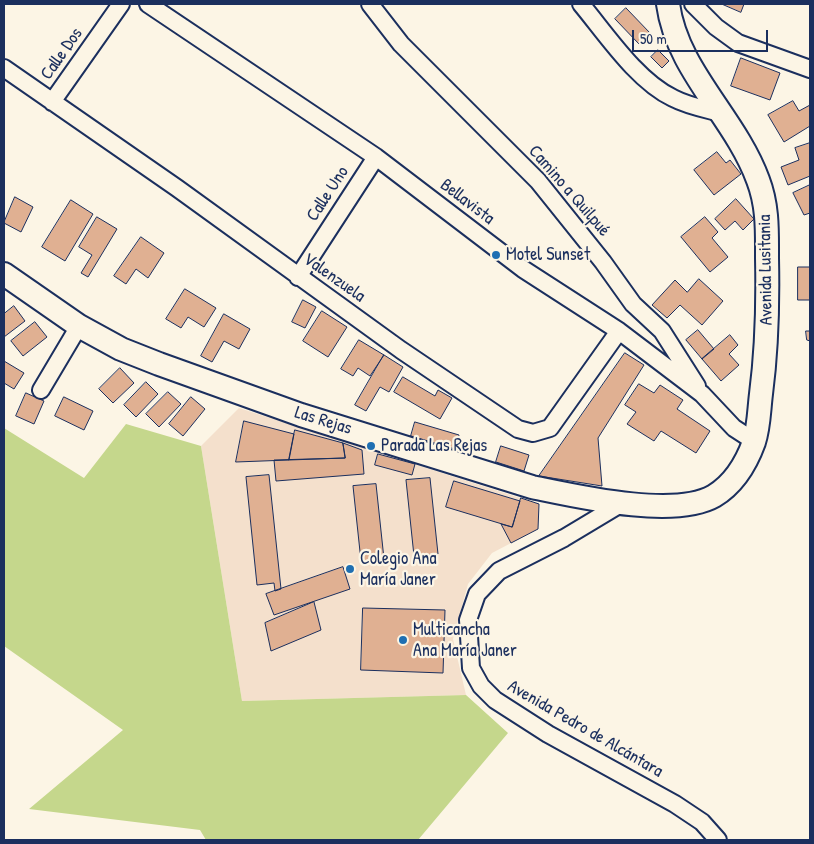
<!DOCTYPE html>
<html>
<head>
<meta charset="utf-8">
<style>
  body { margin:0 }
  #map { position:relative; width:814px; height:844px; overflow:hidden; background:#fcf5e5; font-family:"Patrick Hand",sans-serif }
  canvas { display:block }
  .frame { position:absolute; inset:0; border:5px solid #1b2f5e; pointer-events:none }
  .scale { position:absolute; left:632px; top:30px; width:136px; height:22px; box-sizing:border-box; border:2px solid #1b2f5e; border-top:0; padding-left:6px; font-size:15px; line-height:18px; white-space:nowrap; color:#1b2f5e; -webkit-text-stroke:4px #fcf5e5; paint-order:stroke }
</style>
</head>
<body>
<div id="map">
<canvas width="814" height="844"></canvas>
<div class="frame"></div>
<div class="scale">50 m</div>
</div>
<script>
const ctx = document.querySelector('canvas').getContext('2d');
ctx.lineJoin = 'round';
function fillPath(path, color) { ctx.fillStyle = color; ctx.fill(path, 'evenodd'); }
function stroke(path, color, width, dash) { ctx.strokeStyle = color; ctx.lineWidth = width; ctx.lineCap = dash ? 'butt' : 'round'; ctx.setLineDash(dash || []); ctx.stroke(path); }
function drawText(font, color, halo, rows, align = 'center') {
  ctx.font = font + ' "Patrick Hand",sans-serif'; ctx.lineWidth = 4.5; ctx.setLineDash([]); ctx.textBaseline = 'middle'; ctx.strokeStyle = halo; ctx.fillStyle = color; for (const [text, x, y, turn = 0] of rows) {
    ctx.save(); ctx.translate(x, y); ctx.rotate((+turn || 0) * Math.PI / 180); ctx.textAlign = isNaN(turn) ? turn : align; if (halo) ctx.strokeText(text, 0, 0); ctx.fillText(text, 0, 0); ctx.restore();
  }
}
const built = new Path2D(`
  M239,408L539,504L538,529L492,553L468,584L453,639L466,695L242,701L201,446Z`);
const green = new Path2D(`
  M126,424L201,446L242,701L466,695L508,733L418,840H206L200,830L29,809L123,730L4,646V428L84,478Z`);
const building = new Path2D(`
  M722,4H744L741,12Z
  M626,8L650,33L639,44L615,19Z
  M658,50L669,61L662,68L651,57Z
  M741,58L780,73L770,100L731,86Z
  M793,101L799,111L810,105V126L784,142L768,115Z
  M810,143V176L788,185L781,167L799,160L795,148Z
  M717,152L726,163L730,160L741,174L714,195L694,170Z
  M810,185V213L804,215L793,193Z
  M15,197L33,207L21,232L4,223Z
  M736,199L754,219L743,230L735,221L725,230L715,219Z
  M71,200L93,214L65,261L42,247Z
  M97,217L117,229L88,277L81,273L92,255L79,247Z
  M705,217L718,232L712,238L728,257L710,272L681,237Z
  M141,237L164,253L148,278L136,269L126,284L114,276Z
  M798,267H810V300H798Z
  M699,279L723,301L702,325L680,305L667,318L652,305L675,280L687,292Z
  M185,289L216,308L204,327L188,317L181,328L166,319Z
  M303,300L316,307L305,328L292,322Z
  M14,306L25,321L4,337V314Z
  M322,311L347,327L328,357L303,341Z
  M224,314L250,329L239,349L224,341L212,362L201,356Z
  M35,322L47,337L23,356L11,341Z
  M698,330L714,349L702,359L686,340Z
  M806,331H810V341L807,340Z
  M730,335L738,345L729,354L739,365L721,381L702,359Z
  M359,340L384,355L370,376L358,368L353,376L341,369Z
  M625,353L644,365L598,438L602,486L539,476Z
  M384,355L403,367L389,392L380,387L366,411L355,405Z
  M4,361L24,373L14,389L4,383Z
  M120,368L134,383L113,403L99,389Z
  M403,377L435,396L438,390L452,398L440,419L394,392Z
  M146,382L158,394L136,417L124,405Z
  M639,384L654,393L660,385L683,400L677,409L710,431L696,453L661,431L654,441L627,424L636,412L625,405Z
  M168,392L181,404L159,427L146,414Z
  M26,393L44,401L34,424L16,416Z
  M64,397L93,411L84,430L55,416Z
  M191,397L205,409L183,436L169,424Z
  M244,421L294,434L289,460L236,462Z
  M415,422L459,435L455,449L411,436Z
  M295,430L343,443L345,458L289,460Z
  M343,443L362,450L364,474L276,481L274,460L345,458Z
  M501,446L529,455L524,471L496,462Z
  M378,454L415,464L412,475L375,465Z
  M269,475L281,589L275,591L274,583L257,585L246,477Z
  M430,478L438,554L414,556L406,480Z
  M454,481L520,501L512,527L446,507Z
  M376,484L384,559L361,561L353,486Z
  M521,498L539,504L538,529L511,543L501,524L512,527Z
  M343,567L350,589L274,615L266,594Z
  M314,602L321,630L271,651L265,623Z
  M363,608L445,610L443,673L361,670Z`);
const street = new Path2D(`
  M148,4L376,157L523,269L619,331L702,394L734,428L754,441
  M370,4L401,44L538,181L603,262L633,304L662,331L697,386
  M581,4C606,34 637,81 673,98C688,106 705,109 721,113
  M693,4L716,27L738,43L810,69
  M4,68L177,188L401,350L518,429L533,433L550,428L619,331
  M52,102L121,4
  M298,277L376,157
  M41,390L79,326
  M624,502L564,538L499,571L477,594L468,620L471,668L481,686L495,700L548,734L675,804L702,822L718,840`);
const secondary = new Path2D(`
  M4,274L79,326L121,349L159,364L301,415L532,487C576,496 674,519 714,496C734,484 746,464 754,442C759,427 759,410 761,394C767,348 768,304 767,258C767,231 768,206 758,180C735,117 677,71 668,4`);
const markers = [
  [496,255,5,"#1f6fb2"],
  [371,446,5,"#1f6fb2"],
  [350,569,5,"#1f6fb2"],
  [403,640,5,"#1f6fb2"]
];
const streetNames = [
  ["Calle Dos",62,54,-55],
  ["Camino a Quilpué",569,191,49],
  ["Calle Uno",328,194,-57],
  ["Bellavista",467,202,37],
  ["Avenida Lusitania",766,270,-91],
  ["Valenzuela",334,278,35],
  ["Las Rejas",323,421,17],
  ["Avenida Pedro de Alcántara",585,729,30]
];
const poiNames = [
  ["Motel Sunset",506,255],
  ["Parada Las Rejas",381,446],
  ["Colegio Ana",360,559],
  ["María Janer",360,580],
  ["Multicancha",413,630],
  ["Ana María Janer",413,651]
];
fillPath(built, '#f4e0cc');
fillPath(green, '#c5d78c');
fillPath(building, '#e0b092');
stroke(building, '#1b2f5e', 1);
stroke(street, '#1b2f5e', 20);
stroke(secondary, '#1b2f5e', 26);
stroke(street, '#fcf5e5', 16);
stroke(secondary, '#fcf5e5', 22);
for (const [x, y, r, color] of markers) { const dot = new Path2D(); dot.arc(x, y, r, 0, 2 * Math.PI); ctx.fillStyle = color; ctx.fill(dot); stroke(dot, '#fcf5e5', 2); }
drawText('18px', '#1b2f5e', '#fcf5e5', streetNames);
drawText('18px', '#1b2f5e', '#fcf5e5', poiNames, 'left');
</script>
</body>
</html>
